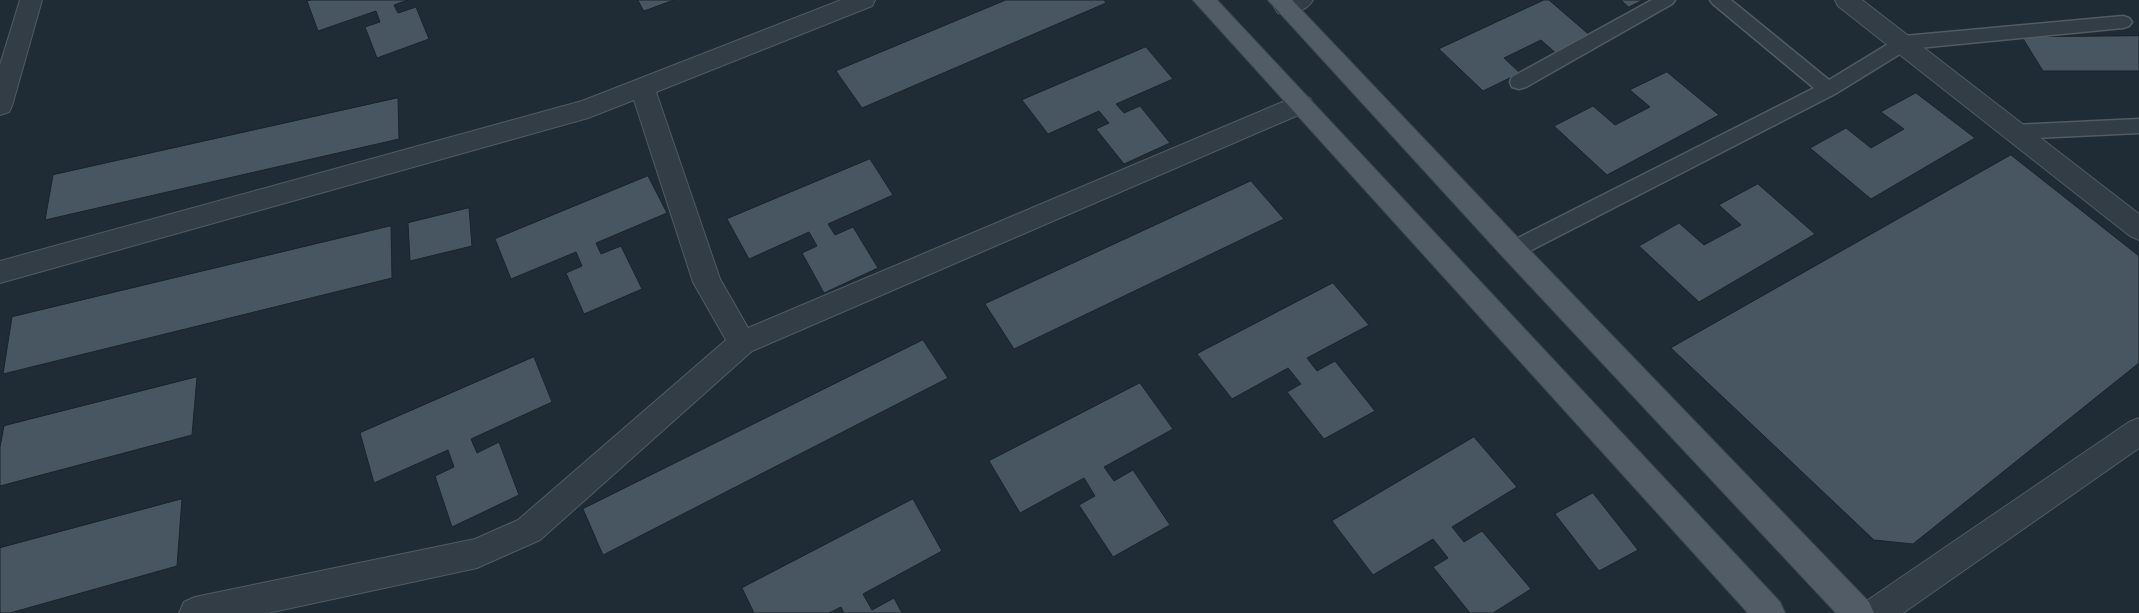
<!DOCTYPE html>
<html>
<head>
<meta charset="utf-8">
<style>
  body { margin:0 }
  canvas { display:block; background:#1f2b35 }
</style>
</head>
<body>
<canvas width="2139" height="613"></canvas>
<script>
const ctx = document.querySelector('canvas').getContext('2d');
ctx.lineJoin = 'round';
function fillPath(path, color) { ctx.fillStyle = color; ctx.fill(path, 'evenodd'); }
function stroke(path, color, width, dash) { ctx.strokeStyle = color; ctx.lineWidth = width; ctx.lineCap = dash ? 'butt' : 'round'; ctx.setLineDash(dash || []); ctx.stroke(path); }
const building = new Path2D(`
  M312,0H408L394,5L398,13L416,7L429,39L377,58L365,27L380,22L376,11L318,31L307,1Z
  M638,0H674L644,11Z
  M1006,0H1104L1106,3L862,108L836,71Z
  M1544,0H1549L1593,38L1558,55L1541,40L1504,58L1520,73L1483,91L1439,49Z
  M1621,0H1643L1629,7Z
  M2139,36V71H2043L2022,37Z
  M1146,47L1173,79L1116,104L1124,113L1140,106L1170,143L1124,164L1096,129L1109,123L1099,111L1048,134L1022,100Z
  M1667,72L1719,115L1607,175L1554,126L1593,106L1615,125L1650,107L1630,90Z
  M1916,93L1975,138L1871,199L1810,148L1846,128L1871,148L1904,129L1881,112Z
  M398,98L399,139L45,220L53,175Z
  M2011,155L2139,256V363L1913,544L1874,540L1671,348Z
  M870,159L893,195L828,224L835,235L853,227L878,268L824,293L802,253L817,246L809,232L749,259L727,219Z
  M648,176L667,213L596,243L601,254L621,246L642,289L584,314L566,273L582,266L576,252L511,279L495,239Z
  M1251,181L1284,219L1014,349L985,304Z
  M1758,184L1815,234L1699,302L1639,246L1679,223L1704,245L1741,225L1719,205Z
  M469,208L472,246L410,261L408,223Z
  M391,226L392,278L3,374L12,317Z
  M1333,283L1369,325L1307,358L1317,371L1335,361L1375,411L1324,439L1287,392L1301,384L1288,368L1232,399L1197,354Z
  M923,340L948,378L603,555L583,509Z
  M534,357L552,402L471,439L477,453L499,442L519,495L452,527L435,476L454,467L448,450L374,483L360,433Z
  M197,377L192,435L0,486V447L4,426Z
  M1140,383L1173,429L1104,467L1114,481L1133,470L1170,525L1113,557L1079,505L1095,496L1084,478L1020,513L989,461Z
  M1474,437L1517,487L1452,527L1464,542L1482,531L1531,589L1493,613H1470L1433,567L1448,558L1433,539L1373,575L1332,521Z
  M1593,493L1638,550L1599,571L1555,514Z
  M182,499L177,566L10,613H0V548Z
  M913,499L942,551L863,594L872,610L894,598L902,613H844L841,607L829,613H754L742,588Z`);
const service = new Path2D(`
  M1652,0H1675L1672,4L1526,87L1519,89L1512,87L1510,82L1512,77Z
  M1710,0H1731L1829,80L1898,38L1904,36L2123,16L2129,18L2132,22L2129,26L2123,28L1908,49L1835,94L1520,256L1513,258L1506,256L1503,250L1506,244L1814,88L1713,4Z
  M2139,119V133L2014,139L2007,137L2004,132L2007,127L2014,125Z`);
const minor = new Path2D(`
  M20,0H42L12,106L9,112L0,115V65Z
  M841,0H875L872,6L656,92L720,279L748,328L1292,98L1301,95L1310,98L1313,104L1310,110L752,351L540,540L488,563L477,568L268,613H179L184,602L195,597L475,539L518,520L726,340L693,282L634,100L588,118L0,283V261L582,101Z
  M1281,0H1313C1307,11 1290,16 1278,13L1274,7Z
  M1835,0H1862L2139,214V240L2130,236L1838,6Z
  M2139,418V448L1903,613H1860L1865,602L2129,422Z`);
const primary = new Path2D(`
  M1193,0H1217L1780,602L1785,613H1748Z
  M1268,0H1292L1522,242L1869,602L1874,613H1836L1504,258Z`);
fillPath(building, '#485661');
stroke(building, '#1a242c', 1);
stroke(service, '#505b64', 3);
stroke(minor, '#505b64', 2);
stroke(primary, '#3c464f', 2);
fillPath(service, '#333d46');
fillPath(minor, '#333d46');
fillPath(primary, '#515c66');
</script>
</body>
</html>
